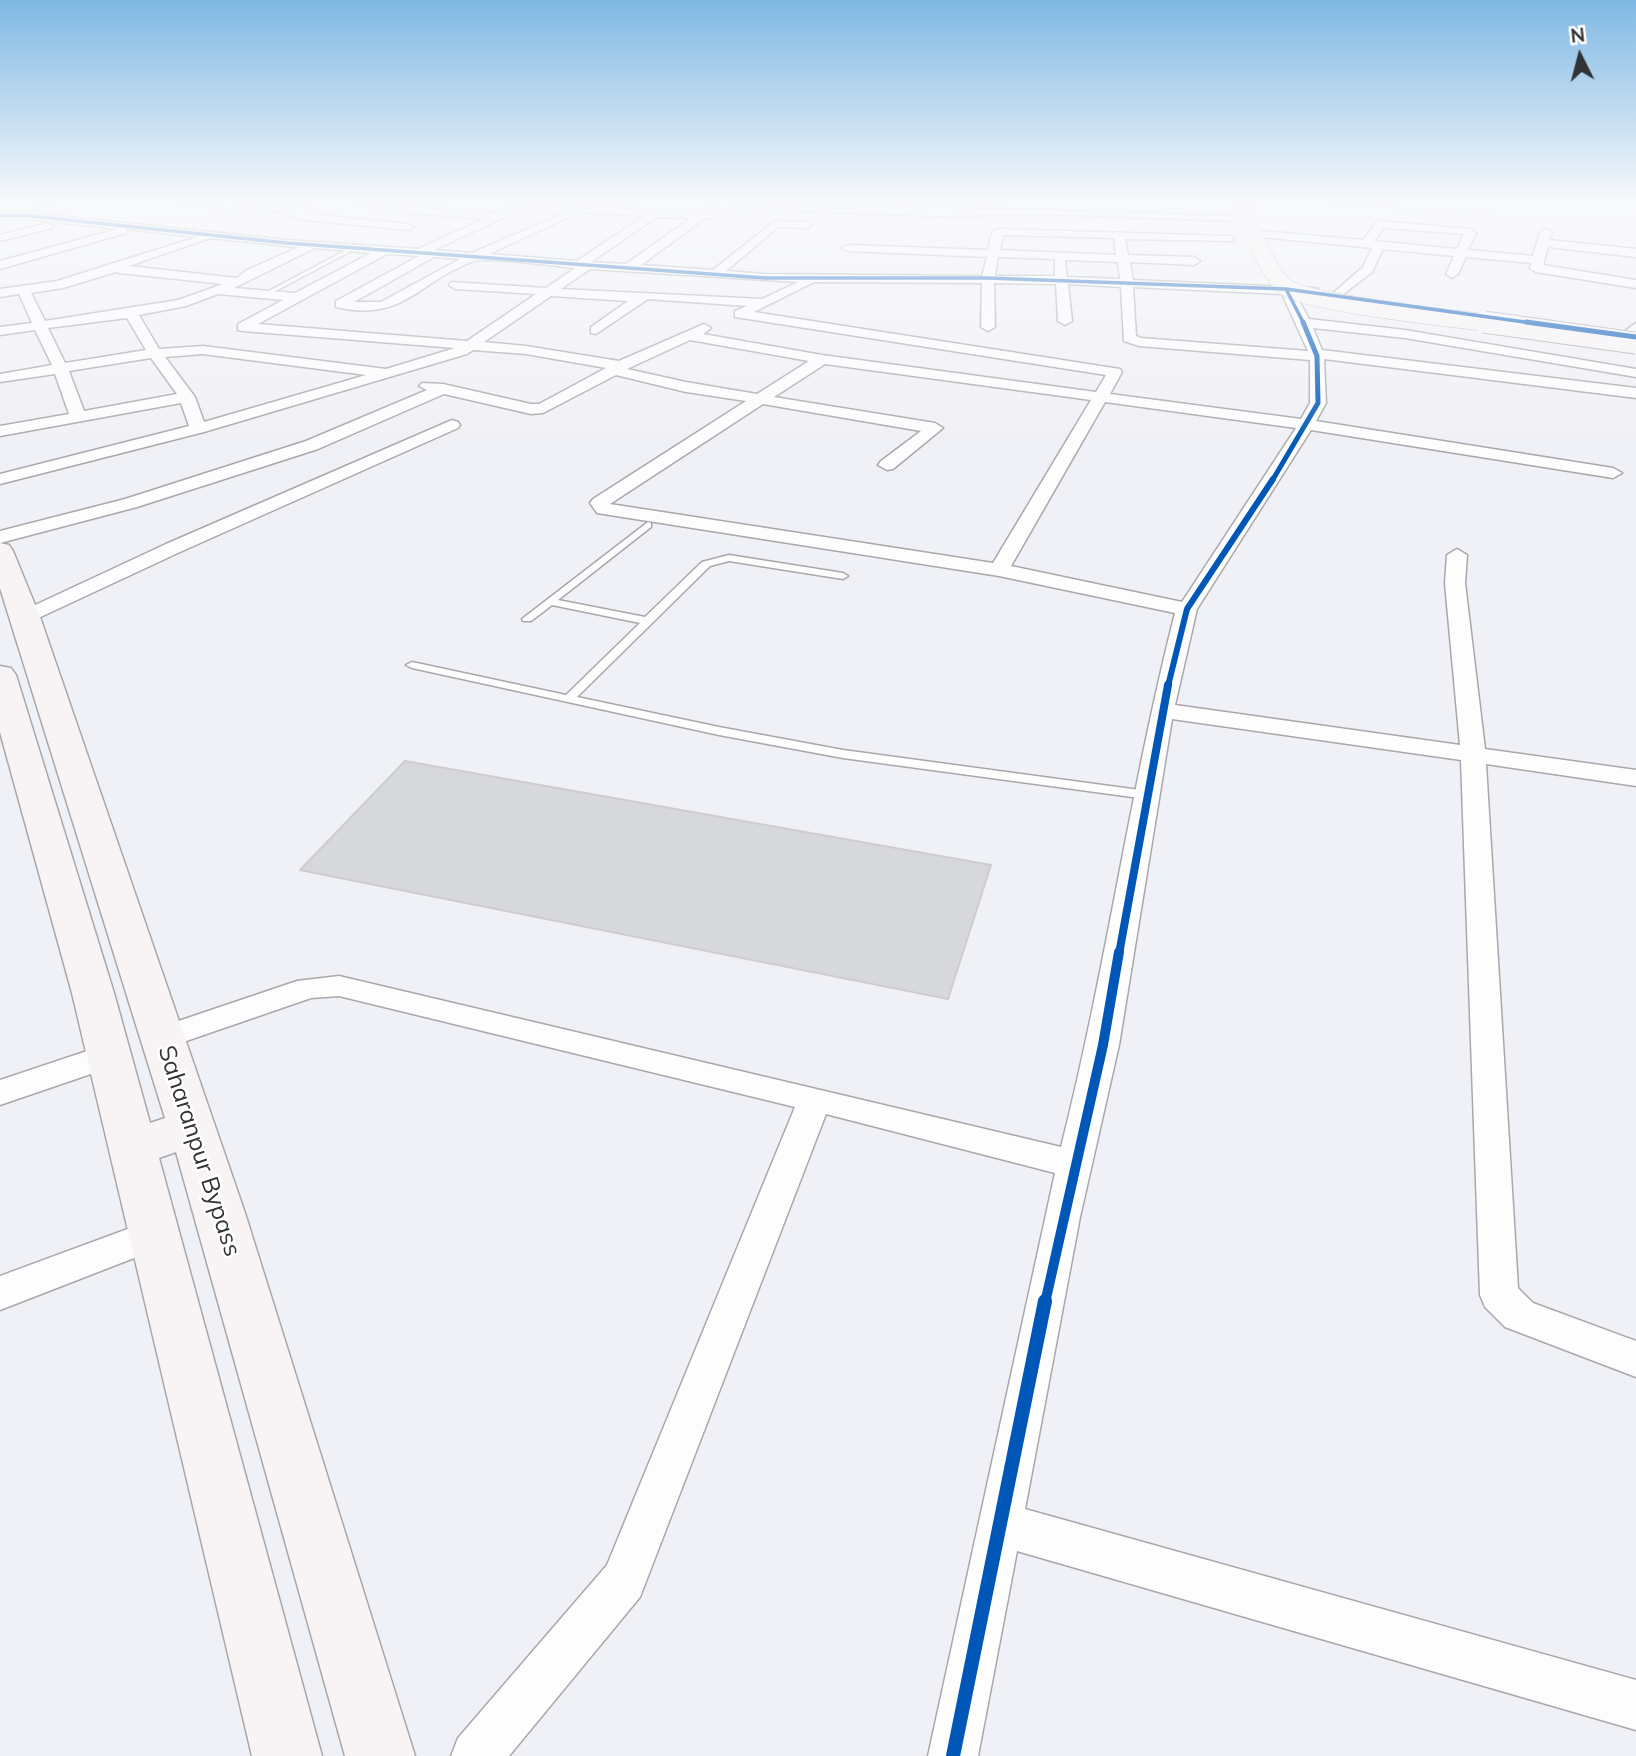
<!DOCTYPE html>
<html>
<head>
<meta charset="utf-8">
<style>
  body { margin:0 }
  #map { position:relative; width:1636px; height:1756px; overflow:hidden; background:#f0f1f6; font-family:Mulish,sans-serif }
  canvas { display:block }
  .north { position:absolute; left:1545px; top:21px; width:70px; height:70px; -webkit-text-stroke:5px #fff; paint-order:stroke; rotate:354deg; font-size:19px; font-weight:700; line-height:28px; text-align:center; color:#323335 }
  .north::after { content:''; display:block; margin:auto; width:24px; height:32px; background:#323335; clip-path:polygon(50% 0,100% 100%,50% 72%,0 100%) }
</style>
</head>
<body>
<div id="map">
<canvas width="1636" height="1756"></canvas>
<div class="north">N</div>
</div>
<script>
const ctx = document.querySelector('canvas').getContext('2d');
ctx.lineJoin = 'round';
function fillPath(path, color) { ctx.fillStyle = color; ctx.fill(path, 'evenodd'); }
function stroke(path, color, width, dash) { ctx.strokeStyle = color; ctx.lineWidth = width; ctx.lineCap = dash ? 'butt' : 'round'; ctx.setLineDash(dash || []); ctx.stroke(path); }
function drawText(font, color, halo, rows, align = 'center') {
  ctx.font = font + ' Mulish,sans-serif'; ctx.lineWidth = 5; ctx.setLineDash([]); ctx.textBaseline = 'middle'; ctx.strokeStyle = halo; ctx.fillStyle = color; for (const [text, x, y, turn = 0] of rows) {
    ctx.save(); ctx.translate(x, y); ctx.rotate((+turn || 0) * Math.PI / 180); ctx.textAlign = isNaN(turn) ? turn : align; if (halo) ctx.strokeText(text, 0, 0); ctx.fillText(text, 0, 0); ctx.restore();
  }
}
const building = new Path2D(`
  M405,761L991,865L948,999L300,870Z`);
const lane = new Path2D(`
  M45,202H52L24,217L19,216Z
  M354,246L359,247L268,295L263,294Z
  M648,522L651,523V527L558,600L645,617L702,562L729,555L843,573L848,576L843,579L729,561L710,566L577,697L719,727L843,750L1147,791L1153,795L1147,799L843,758L719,735L412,668L406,665L412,662L566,695L640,623L552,605L531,621H523L522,619Z`);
const street = new Path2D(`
  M177,202H225L309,208L314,211L309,214L408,224L414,227L408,230L296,219L291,216L294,213L182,205Z
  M353,202L495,213L520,203L699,212L718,202C890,208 1061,209 1233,216L1238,219L1237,221L1043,214L940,216L718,208L711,214V218L704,219L641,265L713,270L775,221L807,222L812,225L807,228L778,227L726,271L765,274L982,276L987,257L848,251L842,248L848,245L988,250L992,232L998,229L1229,236L1233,237V241L1125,239L1128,255L1194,257L1200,261L1194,265L1130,262L1133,280L1313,288L1318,289V295H1296L1309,319L1405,330L1636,369V377L1405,338L1313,328L1322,350L1636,388V398L1324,359L1326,403L1316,421L1613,468L1622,473L1613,478L1311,430L1197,609L1175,705L1460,745L1445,583L1447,555L1457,549L1467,555L1465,583L1485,749L1636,770V786L1486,764L1518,1288L1533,1303L1636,1341V1377L1505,1327L1485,1307L1480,1295L1461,760L1172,719L1119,1045L1080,1217L1025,1509L1636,1680V1730L1017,1551L978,1756H928L1055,1173L826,1114L640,1597L509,1756H451L458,1738L607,1565L795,1107L339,996L311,998L163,1049L152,1046L147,1038L152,1030L297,981L339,976L1061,1147C1106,970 1130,789 1175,613L999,576L597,513L590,503L593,499L746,401L686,392L616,375L543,413L531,414L444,394L318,449L137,507L0,543V531L125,499L306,441L427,390L419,386L422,383L443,384L531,404H539L606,368L526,354L473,350L467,354L204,432L0,484V474L189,426L181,403L0,436V426L69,414L55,374L0,382V374L52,365L35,330L0,335V327L32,323L19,294L0,297V289L57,281L197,237L126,229V233L0,269V261L118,229L30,219H0V213H30L287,240L418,249L484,219L411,213L358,205ZM522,209L567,212L472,253L434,250ZM580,212L644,216L577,261L489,254ZM657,217L691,218L626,264L591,262ZM1003,235L1114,238L1116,255L1000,250ZM210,238L287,246L299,247L247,270L237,278L129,266ZM315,248L371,253L295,293L234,288ZM387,254L419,256L336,301V307C404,323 418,281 474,261C485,257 557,266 575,268L546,288L451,282L449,285L455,289L536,294L467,341L258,324ZM434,257L460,259L381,302H354ZM998,257L1055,259V276H995ZM1065,260L1118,262L1120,279L1067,277ZM590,269L798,282L762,299L561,289ZM116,272L120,273L223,284L178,300L45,321L31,293L63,288ZM814,282L982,283L981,327L988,331L995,327L994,283L1056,284L1058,321L1065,325L1072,321L1068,284L1121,287L1124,341L1139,346L1310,360V403L1301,419L1110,394L1122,372L1120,369L754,312ZM1133,287L1282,294L1308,351L1141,338L1136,336ZM218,294L283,300L238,324V330L243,331L455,348L386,369L203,346L159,349L139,315L186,306ZM551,296L628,301L591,327V333L596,334L648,299L747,306L735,311V317L1106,375L1096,392L822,355L703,334L711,328L704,324L619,361L526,346L484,342ZM127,318L146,350L65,363L48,328ZM690,340L809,361L757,394L686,382L627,369ZM203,354L366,375L204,422L195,397L165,357ZM151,358L177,394L84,411L69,371ZM825,364L1091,400L993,563L610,504L763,404L921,431L881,461L878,465L887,470L893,469L943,428L935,423L774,397ZM1105,402L1296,428L1182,602L1011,566Z
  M1381,221L1470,229L1476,233L1468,250L1533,256L1540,232L1546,229L1552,232L1549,240L1636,249V257L1548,247L1543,265L1636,280V288L1536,272L1530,268L1531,263L1466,257L1458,274L1452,278L1446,274L1454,256L1383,249L1372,272L1337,299L1331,295L1363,267L1372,248L1262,237L1256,234L1262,231L1363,240L1377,222ZM1384,228L1464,234L1457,249L1374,241Z
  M48,223L54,226L52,228L0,241V235Z
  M1636,323V335L1632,339H1622V333Z
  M452,420L458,422L460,425L458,428L180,552L32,621H18L14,617L18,613L166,544Z
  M108,1044L120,1048L124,1056L120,1064L0,1105V1080Z
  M152,1220L165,1224L171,1235L165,1246L0,1310V1276Z`);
const secondary = new Path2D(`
  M0,543L9,545L13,551L40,617L245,1213L415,1756H345L176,1152L159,1158L322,1756H252L72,993L0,732V666L11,668L16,675L114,993L150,1123L165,1118L0,588Z`);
const rail = new Path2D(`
  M1328,202L1636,228`);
const secondaryBridgeFar1 = new Path2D(`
  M1246,202L1243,216C1252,233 1271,275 1284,286C1305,304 1461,319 1497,324`);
const secondaryBridge = new Path2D(`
  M1484,322L1636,343`);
const cyclewayFar5 = new Path2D(`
  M0,216H30L287,243L765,278H988L1286,289L1539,324
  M1286,289L1304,324`);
const cyclewayFar4 = new Path2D(`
  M1526,322L1636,337
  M1272,481L1318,403L1317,356L1303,322`);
const cyclewayFar3 = new Path2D(`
  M1168,686L1187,609L1273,479`);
const cyclewayFar2 = new Path2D(`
  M1119,954L1168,685`);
const cyclewayFar1 = new Path2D(`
  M1045,1303L1103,1045L1119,952`);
const cycleway = new Path2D(`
  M953,1756L1045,1301`);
const nearStreetnames = [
  ["Saharanpur Bypass",199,1151,72]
];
fillPath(building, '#d7d8dc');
stroke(building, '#cccdd0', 2);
stroke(lane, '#a8a8ac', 3);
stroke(street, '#a8a8ac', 3);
stroke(secondary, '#a8a8ac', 3);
fillPath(lane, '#fdfdfe');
fillPath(street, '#fdfdfe');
fillPath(secondary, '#f8f4f5');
stroke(rail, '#cfcfd0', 2.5, [2, 2.5]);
stroke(secondaryBridgeFar1, '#a8a8ac', 18, []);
stroke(secondaryBridge, '#a8a8ac', 23, []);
stroke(secondaryBridgeFar1, '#f8f4f5', 17);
stroke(secondaryBridge, '#f8f4f5', 21);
stroke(cyclewayFar5, '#0057b8', 3.5);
stroke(cyclewayFar4, '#0057b8', 5);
stroke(cyclewayFar3, '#0057b8', 6);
stroke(cyclewayFar2, '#0057b8', 8);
stroke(cyclewayFar1, '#0057b8', 10);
stroke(cycleway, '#0057b8', 14);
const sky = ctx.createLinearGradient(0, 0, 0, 448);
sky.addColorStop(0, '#7fb8e4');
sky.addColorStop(0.45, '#f8f9fb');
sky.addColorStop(1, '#f8f9fb00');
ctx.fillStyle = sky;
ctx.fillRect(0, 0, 1636, 448);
drawText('24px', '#323335', '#fff', nearStreetnames);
</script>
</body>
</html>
